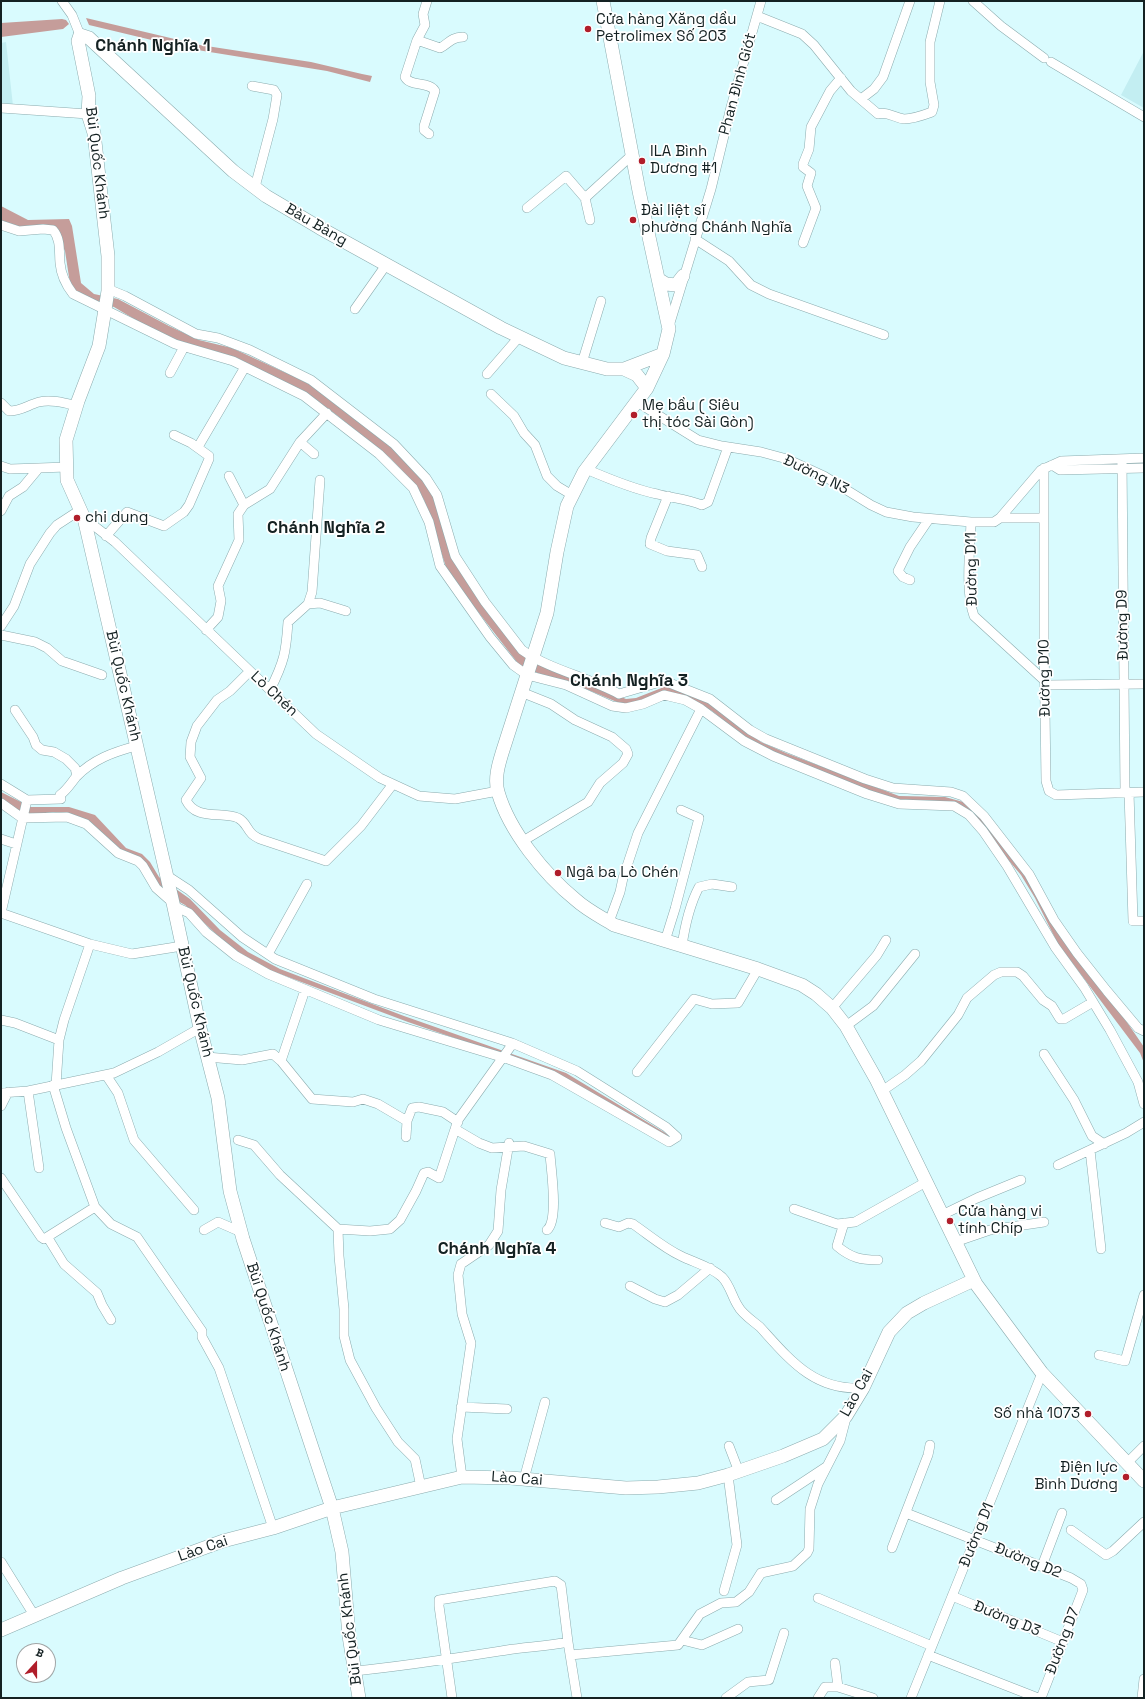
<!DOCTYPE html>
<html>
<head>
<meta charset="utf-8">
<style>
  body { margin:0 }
  #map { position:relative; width:1145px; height:1699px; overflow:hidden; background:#d9fbfe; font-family:"Space Grotesk",sans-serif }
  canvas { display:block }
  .frame { position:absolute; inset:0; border:2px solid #142122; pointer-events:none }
  .north { position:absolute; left:16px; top:1643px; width:40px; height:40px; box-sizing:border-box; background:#fff; border:1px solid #a1a6a7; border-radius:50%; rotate:21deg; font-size:11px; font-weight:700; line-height:16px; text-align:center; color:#142122 }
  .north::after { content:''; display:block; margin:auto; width:14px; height:18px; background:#b01d2a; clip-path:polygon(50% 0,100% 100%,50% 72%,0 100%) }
</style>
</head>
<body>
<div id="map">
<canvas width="1145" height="1699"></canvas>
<div class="frame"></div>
<div class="north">B</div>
</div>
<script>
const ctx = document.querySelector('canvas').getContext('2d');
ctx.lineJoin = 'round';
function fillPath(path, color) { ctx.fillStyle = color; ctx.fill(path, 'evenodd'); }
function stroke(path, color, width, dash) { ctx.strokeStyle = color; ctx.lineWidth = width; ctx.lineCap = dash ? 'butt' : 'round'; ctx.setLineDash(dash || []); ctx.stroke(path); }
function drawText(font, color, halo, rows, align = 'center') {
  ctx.font = font + ' "Space Grotesk",sans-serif'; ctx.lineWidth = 3.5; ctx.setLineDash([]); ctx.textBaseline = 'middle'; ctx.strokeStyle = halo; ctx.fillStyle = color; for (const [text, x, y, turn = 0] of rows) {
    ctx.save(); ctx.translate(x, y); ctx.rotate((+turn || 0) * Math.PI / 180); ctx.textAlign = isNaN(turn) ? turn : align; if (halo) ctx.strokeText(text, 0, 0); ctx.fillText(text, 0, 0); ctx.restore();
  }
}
const built = new Path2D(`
  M6,42L13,106H1V43Z
  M1144,51V108L1121,95Z`);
const water = new Path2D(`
  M86,18L200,45L311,62L362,74L372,76L370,82L327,71L185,48L89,25Z
  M62,19L66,20L69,24L63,29L1,37V23Z
  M1,206L28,220L69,219L72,226L81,283L94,294L118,299L169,326L199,340L232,348L310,384L391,447L428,483L442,515L457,565L525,655L626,699L636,698L664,687L676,688L715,706L761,742L786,753L899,796L945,797L967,803L1003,842L1144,1047V1063L1140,1053L1058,944L1035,898L1021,875L965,809L897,802L783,759L739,733L712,711L675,695L624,705L574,684L545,676L520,666L448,573L424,500L414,483L390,458L334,413L301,391L202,352L151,329L114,307L83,298L71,290L65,251L54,229H26L1,221Z
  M1,792L31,807H69L95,815L126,848L142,854L150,862L159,877L190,899L220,930L248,952L280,969L404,1016L566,1073L672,1137L669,1138L603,1099L466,1042L408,1022L272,971L231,948L185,905L161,892L150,875L70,814L53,812L30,815L17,811L1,801Z`);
const street = new Path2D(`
  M62,1L72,15L80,35
  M427,1L423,14L425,25L417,40L405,77C410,87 429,81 435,91L424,126V130L429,134
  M973,1L1001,26L1044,58
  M757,16L802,34L814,45L851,91L878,114C888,111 894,118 904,119C913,119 924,115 932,112L934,105L930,82V42L940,1
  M417,40L440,48C450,43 449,38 463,37
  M1051,62L1144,117
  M252,86L274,90L277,95L273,119L255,187
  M861,99L874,89L883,77L910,1
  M1,108L88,114
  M585,198L633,154
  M527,208L566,176L585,198L590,220
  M1,225L19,231L43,229L53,230C61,239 59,252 60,263C61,275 66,285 73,294L175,344L233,361L304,396L379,454L413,488L429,522L440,566L490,637L513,665L527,675L566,685L612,706L626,708L643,704L664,695L685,700L701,709L744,741L773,756L867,794L899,804L954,806L969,815L983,831L1007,866L1055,947L1084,987L1110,1030L1138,1082L1144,1104
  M695,239L729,261L751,285L769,294L884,335
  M803,243L816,208L807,186L811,173L803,167V164L809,149L811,127L830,91L841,78
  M108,289L125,296L196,334L218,338L250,350L311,380L394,444L426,478L437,495L455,556L485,602L522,650C550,670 588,677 619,694L660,682H667L710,699L750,730L766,739L865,779L893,788L951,792L963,796L984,816L1029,874L1054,920L1077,953L1107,991L1138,1028L1144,1031
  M355,309L386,265
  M669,326L711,189L731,107L761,1
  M582,363L601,301
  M170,373L184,347
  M487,374L519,337
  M491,394L514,416L524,433L535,445L547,476L557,486L572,495
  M637,402L698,440L722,446L761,452L787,459L824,476L871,505L886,512L913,517L971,522H994L1000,518L1041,470L1061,461L1144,458
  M1,403L9,411C21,411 28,405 39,402C51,399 65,403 77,406
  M300,442L327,413
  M198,447L245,367
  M1122,459L1125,792
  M1052,465L1060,470L1144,468
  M1,466L10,469L67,467
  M1044,468V637L1046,781L1049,791L1056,795L1144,792
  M586,469C609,479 633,489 657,494C672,498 687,499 702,505L708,502L728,447
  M668,496L651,538L650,544L667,551L697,555L702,567
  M244,505L270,489L300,442L314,454
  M1,511L9,496L23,487L38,469
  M84,518L115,542L316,734L380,778L419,796L455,799L498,791
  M1000,518H1044
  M971,522C970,549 965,591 974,616L1045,681
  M106,536L127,512L164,526L184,512L189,505L209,459V456L191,443L174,435
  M910,580L903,577L898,571L910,547L929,519
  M308,604L320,603L346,611
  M1,626L14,606L30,564L50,533L57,525L80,510
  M206,630L218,617L221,601L218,586L239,540L238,514L244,505L229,476
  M1,635L35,642L47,648L62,661L102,675
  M250,671L230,691L217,700L197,726L191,742L190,757L201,778L186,800C196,821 221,811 238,818C246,822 246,828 252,834C254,836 258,838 260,839L326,861L361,826L393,784
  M1045,685L1144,684
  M270,690C284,662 286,653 288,622L308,604L312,592L320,480
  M521,692L551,704L575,720L612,737L626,749L628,754L623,763L600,783L588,802L523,841
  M15,710L33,737L36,745L42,750L54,752L66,759L75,768L77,776
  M1,784L27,800L61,799L60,795C67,790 71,783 76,777C93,759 114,752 136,746
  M1129,792L1133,921H1144
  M1,803L22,818L67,817L86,824L118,853L138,861L143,866L156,888L173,903
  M1,839L16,844
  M166,875L189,890L242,937L275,959L374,999L512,1043L577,1071L666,1127L677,1137L669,1142L552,1075L508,1059L379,1020L268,974L236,956L206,932L189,913L174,906
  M1,913L90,944L132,954L182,946
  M1,913L27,800
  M609,922L620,892L623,878L638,833L701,709
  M665,941L675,909L699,818L681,810
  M682,946C685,925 689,906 699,887L712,884L732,887
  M268,954L307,884
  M305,990L281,1061L312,1099L353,1102L363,1099L378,1104L407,1121L406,1137
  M832,1008L877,955L886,940
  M1,1020L15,1023L59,1040
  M846,1026L873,1006L915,954
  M1044,1054L1074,1100L1092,1136L1104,1144
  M207,1057L242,1060L273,1054L281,1061
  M637,1072L694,999L712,1004L738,1003L758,969
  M106,1075L118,1093L134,1140L194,1210
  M53,1085L66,1128L95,1207L111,1224L137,1237L202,1331V1337L219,1368L273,1528
  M56,1085L59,1040L64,1020L90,944
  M28,1091L39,1168
  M882,1091L905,1075L921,1061L958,1015L967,998L994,975L1001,972H1017L1023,976L1043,1000L1052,1006L1060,1019H1064L1093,1002
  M1,1093L28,1091L114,1073L158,1052L200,1028
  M1,1106L8,1092
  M407,1121L412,1108L419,1107L443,1112L458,1122
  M455,1129L479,1143L492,1148L524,1146L550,1154C551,1170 559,1220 547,1230
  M238,1140L254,1145L280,1175L338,1229L370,1231L390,1229L400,1220L416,1191L424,1173L428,1172L439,1178L458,1120L511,1046
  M1090,1150L1101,1249
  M1058,1165L1126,1133L1144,1122
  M1,1178L41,1237L44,1239L95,1207
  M794,1209L837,1224L855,1222L926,1182
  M942,1215L977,1198L1021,1180
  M605,1223L619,1227L628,1223L633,1224C649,1235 664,1248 681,1256C695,1263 710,1266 722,1277C730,1285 732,1297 738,1306C742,1314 753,1321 760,1327C790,1360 814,1391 863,1388
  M844,1223L837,1246C851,1258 861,1260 878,1260
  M338,1229L339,1256L344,1309V1336L350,1360L376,1408L398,1442L415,1459L421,1487
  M204,1230L218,1222L241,1232
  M48,1238L64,1264L97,1293L102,1305L111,1320
  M955,1242L990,1230L1044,1222
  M630,1286L655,1299L665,1302L678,1295L710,1268
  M1099,1355L1125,1361L1144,1295
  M461,1407L507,1409
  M729,1446L739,1472
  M1127,1463L1144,1446
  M462,1477L457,1439L471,1343L462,1314L458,1275L461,1264L489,1245L498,1231L501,1190L509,1143
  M524,1479L545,1402
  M776,1500L826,1467
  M906,1513L1071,1578L1081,1584L1083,1590L1041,1698
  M1071,1530L1106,1555L1113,1551L1144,1522
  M892,1548L928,1455L930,1445
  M1,1562L34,1615
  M1042,1566L1062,1513
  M724,1591L737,1545L728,1475
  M952,1596L1063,1642
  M818,1598L932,1646
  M682,1640L702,1645L738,1629
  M568,1642L577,1698
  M570,1655L678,1645L700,1614L721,1603L736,1602L749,1592L761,1573L793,1566L807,1553L809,1549L810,1509L818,1484L840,1441L846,1418
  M928,1655L1038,1698
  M835,1663L838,1687
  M355,1671C406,1666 456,1658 507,1650C527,1647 548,1646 568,1642L561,1585L555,1581L439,1600V1606L452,1698
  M726,1698L748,1682L769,1680L784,1633
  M818,1698L825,1687H838L873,1698
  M911,1698L1042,1373
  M1142,1698L1144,1679`);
const secondary = new Path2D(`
  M603,1L639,191L669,329L663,354L647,388L584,472L567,506L557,552L547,613L503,750C499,763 494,778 498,792C509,831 545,875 576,900C587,910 601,917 614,925L758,969L802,985L816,994L832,1008L846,1026L876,1079L976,1284L1042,1373L1144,1481
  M658,279L666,284L676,285L683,276
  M624,369L637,375L647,388
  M1,1630L122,1578L223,1541L273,1528L332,1508L462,1477L511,1478L626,1488L658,1487L698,1483L728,1475L783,1456L823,1439L846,1416L863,1388L889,1332L907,1313L924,1303L974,1280
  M359,1698L349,1636L342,1552L332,1508L243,1239L230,1191L218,1098L200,1028L173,903L84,518L67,480L66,440L78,401L99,346L108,291V256L94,133L88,114L89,96L78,41L80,35L89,38L233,171L266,196L320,228L501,328L564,358L607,369H624L663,354`);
const markers = [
  [588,29,4,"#b01d2a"],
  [642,161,4,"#b01d2a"],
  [633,220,4,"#b01d2a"],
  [634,415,4,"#b01d2a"],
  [77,518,4,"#b01d2a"],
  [558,873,4,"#b01d2a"],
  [950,1221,4,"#b01d2a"],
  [1088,1414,4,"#b01d2a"],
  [1126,1477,4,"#b01d2a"]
];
const poiNames = [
  ["Cửa hàng Xăng dầu",596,20],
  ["Petrolimex Số 203",596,37],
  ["ILA Bình",650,152],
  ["Dương #1",650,169],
  ["Đài liệt sĩ",641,211],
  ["phường Chánh Nghĩa",641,228],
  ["Mẹ bầu ( Siêu",642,406],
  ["thị tóc Sài Gòn)",642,423],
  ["chi dung",85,518],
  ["Ngã ba Lò Chén",566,873],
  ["Cửa hàng vi",958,1212],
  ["tính Chíp",958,1229],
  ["Số nhà 1073",1080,1414,"right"],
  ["Điện lực",1118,1468,"right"],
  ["Bình Dương",1118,1485,"right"]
];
const streetNames = [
  ["Phan Đình Giót",738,84,-75],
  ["Bùi Quốc Khánh",97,163,83],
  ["Bàu Bàng",316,225,30],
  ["Đường N3",816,475,26],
  ["Đường D11",972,569,-91],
  ["Đường D9",1123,625,-91],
  ["Đường D10",1045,678,-91],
  ["Bùi Quốc Khánh",123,686,77],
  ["Lò Chén",274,694,43],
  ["Bùi Quốc Khánh",195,1002,77],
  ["Bùi Quốc Khánh",268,1317,72],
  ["Lào Cai",857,1393,-61],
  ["Lào Cai",517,1479,4],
  ["Đường D1",977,1535,-68],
  ["Lào Cai",203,1549,-19],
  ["Đường D2",1028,1561,22],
  ["Đường D3",1007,1619,22],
  ["Bùi Quốc Khánh",350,1629,-97],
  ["Đường D7",1063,1641,-69]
];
const quarterNames = [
  ["Chánh Nghĩa 1",153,46],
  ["Chánh Nghĩa 2",326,528],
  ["Chánh Nghĩa 3",629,681],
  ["Chánh Nghĩa 4",497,1249]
];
fillPath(built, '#c3eef2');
fillPath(water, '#c59d9a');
stroke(street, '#8babae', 10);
stroke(secondary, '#8babae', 14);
stroke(street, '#fff', 9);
stroke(secondary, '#fff', 13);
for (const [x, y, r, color] of markers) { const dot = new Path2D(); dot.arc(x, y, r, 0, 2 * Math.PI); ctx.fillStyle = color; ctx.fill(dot); stroke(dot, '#fff', 1.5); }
drawText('15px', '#142122', '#fff', poiNames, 'left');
drawText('15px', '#142122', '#fff', streetNames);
drawText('bold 17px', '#142122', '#fff', quarterNames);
</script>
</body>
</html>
